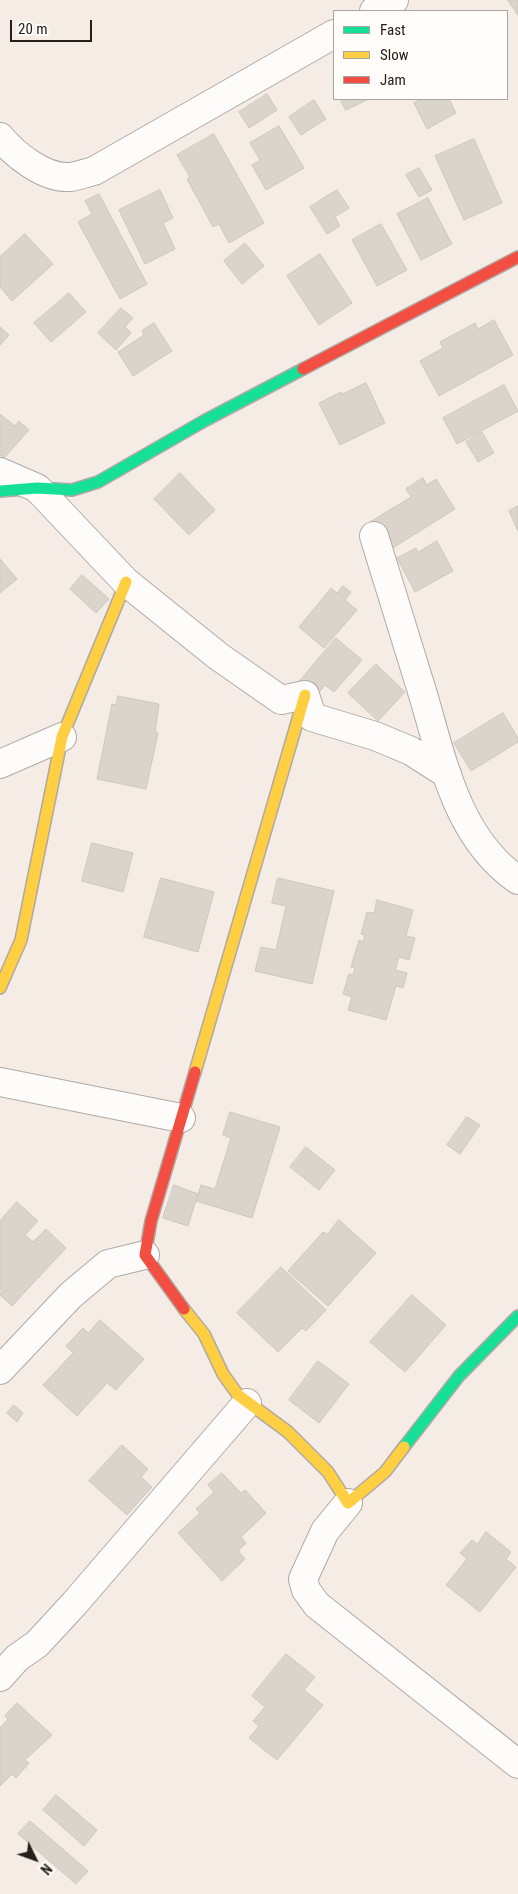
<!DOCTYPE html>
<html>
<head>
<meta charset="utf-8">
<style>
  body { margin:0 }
  #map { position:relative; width:518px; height:1894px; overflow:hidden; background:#f5ede5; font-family:"Roboto Condensed",sans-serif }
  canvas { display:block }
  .legend { position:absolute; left:333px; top:10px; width:175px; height:90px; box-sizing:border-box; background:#fffcf9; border:1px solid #a8a4a0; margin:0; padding:6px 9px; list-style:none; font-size:15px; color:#26201b }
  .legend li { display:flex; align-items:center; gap:10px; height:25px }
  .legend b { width:25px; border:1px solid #a8a4a0 }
  .north { position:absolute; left:10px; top:1834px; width:50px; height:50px; -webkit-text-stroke:4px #fffcf9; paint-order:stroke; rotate:132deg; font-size:14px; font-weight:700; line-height:20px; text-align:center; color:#26201b }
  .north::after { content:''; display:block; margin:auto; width:18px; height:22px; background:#26201b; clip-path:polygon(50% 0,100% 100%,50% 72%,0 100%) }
  .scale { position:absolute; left:10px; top:20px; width:82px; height:22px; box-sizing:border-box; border:2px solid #26201b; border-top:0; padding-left:6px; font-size:15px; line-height:18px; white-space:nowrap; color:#26201b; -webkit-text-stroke:4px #fffcf9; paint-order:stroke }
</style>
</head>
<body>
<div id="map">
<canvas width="518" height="1894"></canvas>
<ul class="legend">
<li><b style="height:6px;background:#16e098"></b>Fast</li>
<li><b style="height:6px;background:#ffcf43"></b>Slow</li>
<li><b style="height:6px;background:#f24e42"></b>Jam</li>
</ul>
<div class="north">N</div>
<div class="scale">20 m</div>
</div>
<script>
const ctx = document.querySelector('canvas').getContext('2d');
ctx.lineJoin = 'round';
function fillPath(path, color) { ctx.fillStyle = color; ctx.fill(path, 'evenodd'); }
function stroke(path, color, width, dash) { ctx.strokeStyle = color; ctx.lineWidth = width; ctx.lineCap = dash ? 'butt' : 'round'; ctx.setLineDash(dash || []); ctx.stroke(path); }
const building = new Path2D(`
  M508,0H518V15Z
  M267,94L277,110L249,128L239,112Z
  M340,99H369L346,110Z
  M423,99H449L456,113L427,129L414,103Z
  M314,100L326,119L301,135L289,117Z
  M279,126L304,168L266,190L252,165L260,160L250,143Z
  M214,134L264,223L229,243L219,224L213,227L187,179L190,177L177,155Z
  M474,139L502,203L464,220L435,156Z
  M419,168L432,190L419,197L406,175Z
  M160,190L173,218L163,223L175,249L145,264L119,210Z
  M337,190L349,208L335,217L340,226L327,234L310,207Z
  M99,194L147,284L120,299L78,222L92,214L85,201Z
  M428,198L452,244L421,260L397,214Z
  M381,224L407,270L377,286L352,240Z
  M25,234L53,264L12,301L0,287V257Z
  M245,243L264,266L242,284L224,261Z
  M320,254L352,303L319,325L287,276Z
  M69,293L86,312L51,342L34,323Z
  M121,308L133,318L125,327L131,333L116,350L98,333Z
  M494,320L513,355L439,396L420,361L443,348L440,342L475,323L478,329Z
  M154,323L172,351L133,376L118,352L144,335L142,331Z
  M0,327L9,335L0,345Z
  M366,383L385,423L340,445L319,403L341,392L342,394Z
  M504,385L518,411L457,444L443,418Z
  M0,414L15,426L19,421L29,430L4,458L0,455Z
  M482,432L494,453L478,462L466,442Z
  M180,473L215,510L189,535L154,499Z
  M423,478L427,485L436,479L455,509L388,551L370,522L411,497L406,489Z
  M518,506V531L509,511Z
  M437,541L453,571L415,592L397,558L416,548L418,552Z
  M0,559L17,579L0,593Z
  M82,575L109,599L96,613L70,589Z
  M343,586L351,592L345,600L357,610L324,648L299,627L331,588L337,593Z
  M336,638L362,660L334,692L325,685L316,696L299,682Z
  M376,664L405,692L378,721L348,693Z
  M118,696L159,704L155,733H158L146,789L97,779L112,704L116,705Z
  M503,713L518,738V742L471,771L454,743Z
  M92,843L133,853L123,892L82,881Z
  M161,878L214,892L198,952L144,937Z
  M278,878L334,891L312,984L255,971L261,947L276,950L286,906L272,903Z
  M377,900L413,910L406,936L415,938L409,960L399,957L395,970L407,973L403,988L396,986L386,1020L348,1010L352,997L343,994L349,974L353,975L355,968L351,967L359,940L363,942L365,935L361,934L367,912L374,913Z
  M230,1112L280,1127L252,1218L196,1201L201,1185L215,1189L231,1138L223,1135Z
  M467,1117L480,1125L460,1154L447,1145Z
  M306,1147L335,1170L319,1190L290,1167Z
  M174,1185L198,1194L188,1226L163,1218Z
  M17,1202L38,1221L25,1235L33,1242L46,1229L66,1248L12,1306L0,1295L2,1290L0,1289V1221Z
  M339,1220L376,1253L328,1306L288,1271L323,1232L327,1234Z
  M281,1267L326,1310L306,1331L302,1328L278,1352L237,1313Z
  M412,1295L446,1325L405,1372L370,1342Z
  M100,1320L144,1359L116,1390L107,1383L77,1416L43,1385L73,1353L66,1346L83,1328L88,1333Z
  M318,1361L349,1384L319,1423L289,1400Z
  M14,1405L23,1413L17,1422L7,1413Z
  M122,1445L148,1469L141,1477L152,1487L127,1515L89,1481Z
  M222,1473L241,1493L245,1490L266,1513L241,1537L246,1543L238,1551L245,1559L222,1581L178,1533L200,1513L196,1509L214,1492L208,1485Z
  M486,1532L511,1552L506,1559L516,1567L480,1612L446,1585L467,1559L460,1553L472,1540L477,1544Z
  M286,1654L315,1677L304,1690L323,1705L277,1760L249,1738L259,1726L253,1721L265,1707L252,1696Z
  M17,1703L52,1735L25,1760L29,1763L16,1778L12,1774L0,1786V1728L8,1719L5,1716Z
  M56,1795L97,1830L84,1846L43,1810Z
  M30,1821L88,1871L76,1884L18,1834Z`);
const street = new Path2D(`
  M374,11L394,0
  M0,137C15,155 45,179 70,177C78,176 86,173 94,171L334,34
  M0,472L37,488L126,582L218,656L281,700L305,695L312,717L375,736L411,751L447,774
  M374,536C389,586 405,637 421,688C442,756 455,837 518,880
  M0,764L62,737
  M0,1082L181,1118
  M0,1370L71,1295L108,1264L145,1255
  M348,1503L325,1531L303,1579L306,1590L317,1605L518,1764
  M0,1677L17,1658L37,1644L74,1604L247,1403`);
const fast = new Path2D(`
  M0,491L37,488L72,490L98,482L204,421L303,369
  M404,1447L459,1376L518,1316`);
const slow = new Path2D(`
  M0,988L21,940L62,737L126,582
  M195,1072L305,695
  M184,1309L204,1334L223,1374L238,1395L288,1432L328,1472L348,1503L385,1472L404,1447`);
const jam = new Path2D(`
  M303,369L518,257
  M184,1309L145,1255L151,1221L195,1072`);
fillPath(building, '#dad4cd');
stroke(building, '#cdc7c1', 1);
stroke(street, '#b0a9a4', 30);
stroke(fast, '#b0a9a4', 14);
stroke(slow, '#b0a9a4', 14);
stroke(jam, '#b0a9a4', 14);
stroke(street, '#fefcfb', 28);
stroke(fast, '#16e098', 11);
stroke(slow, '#ffcf43', 11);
stroke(jam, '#f24e42', 11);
</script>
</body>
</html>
